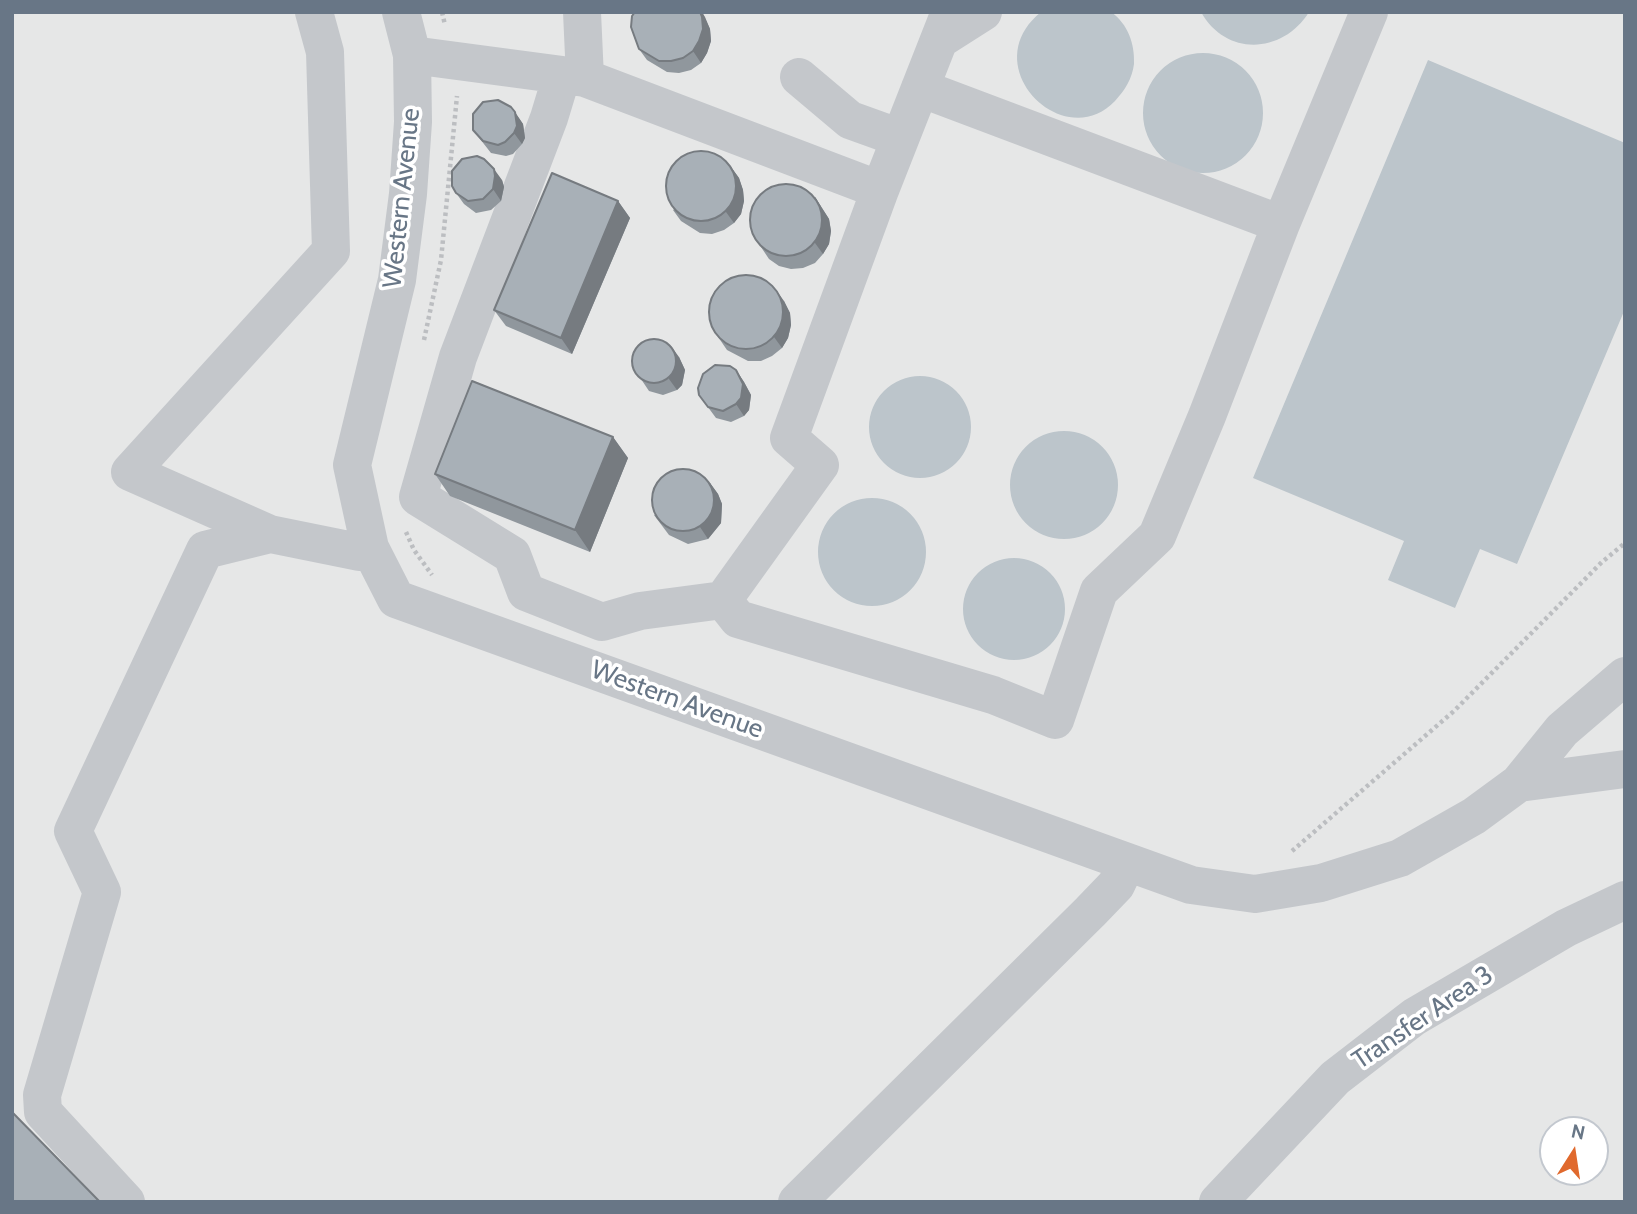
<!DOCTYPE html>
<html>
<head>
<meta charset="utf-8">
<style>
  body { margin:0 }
  #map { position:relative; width:1637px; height:1214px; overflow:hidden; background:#f8f8f6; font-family:Cabin,sans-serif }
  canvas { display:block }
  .frame { position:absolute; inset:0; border:14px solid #687686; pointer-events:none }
  .north { position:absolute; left:1539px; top:1116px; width:70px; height:70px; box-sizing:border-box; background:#fff; border:2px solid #c3c8cf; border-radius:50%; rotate:12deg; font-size:19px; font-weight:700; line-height:28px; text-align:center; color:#687686 }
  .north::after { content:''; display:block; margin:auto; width:24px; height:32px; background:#e0692d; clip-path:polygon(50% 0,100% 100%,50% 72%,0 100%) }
</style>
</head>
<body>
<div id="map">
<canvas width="1637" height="1214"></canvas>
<div class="frame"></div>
<div class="north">N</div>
</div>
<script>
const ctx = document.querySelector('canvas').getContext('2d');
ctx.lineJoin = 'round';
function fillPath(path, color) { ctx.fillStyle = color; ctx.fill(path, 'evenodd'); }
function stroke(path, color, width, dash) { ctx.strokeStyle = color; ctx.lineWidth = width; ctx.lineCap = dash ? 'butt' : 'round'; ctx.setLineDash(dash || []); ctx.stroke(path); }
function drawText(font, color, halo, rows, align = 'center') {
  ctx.font = font + ' Cabin,sans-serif'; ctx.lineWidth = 7; ctx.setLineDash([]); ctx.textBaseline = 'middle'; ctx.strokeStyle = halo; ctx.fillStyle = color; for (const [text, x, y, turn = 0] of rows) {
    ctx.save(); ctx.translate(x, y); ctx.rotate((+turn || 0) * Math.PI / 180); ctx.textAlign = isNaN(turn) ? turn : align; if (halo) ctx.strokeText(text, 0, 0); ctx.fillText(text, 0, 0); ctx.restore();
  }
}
const built = new Path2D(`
  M12,12H1625V1202H12ZM1553,1130H1595V1172H1553Z`);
const water = new Path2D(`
  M1041,12H1111C1128,24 1135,44 1134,64C1132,79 1125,90 1115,101C1064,155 974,66 1041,12Z
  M1201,12H1309C1283,54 1226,57 1201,12Z
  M1143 113a60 60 0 1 1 120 0a60 60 0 1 1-120 0Z
  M1428,60L1625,143V309L1517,564L1480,549L1455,608L1388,580L1404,541L1253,478Z
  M869 427a51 51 0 1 1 102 0a51 51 0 1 1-102 0Z
  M1010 485a54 54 0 1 1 108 0a54 54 0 1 1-108 0Z
  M818 552a54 54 0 1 1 108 0a54 54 0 1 1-108 0Z
  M963 609a51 51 0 1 1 102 0a51 51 0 1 1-102 0Z`);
const path = new Path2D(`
  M442,12L445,25
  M424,340L441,260L457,96
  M406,532L414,550L432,575
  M1292,851L1454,711L1602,562L1625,543`);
const minor = new Path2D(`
  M314,12L325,52L331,251L130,472L270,534L359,552L370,548
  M401,12L412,55L413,122L408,194L397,280L352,465L370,548L396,599L1191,885L1255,894L1321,883L1400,858L1474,816L1519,783L1562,730L1625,676
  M939,40L983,12
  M412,55L585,78L582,12
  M562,75L549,118L458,357L418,497L512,555L526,592L602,622L640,611L723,600L820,465L789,438L880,190
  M799,77L850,120L900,138
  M585,78L880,190L950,12
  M920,88L1281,224L1369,12
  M723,600L738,619L993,695L1055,720L1099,591L1157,536L1207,416L1281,224
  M1519,783L1625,769
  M126,1202L43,1112L42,1095L102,892L73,831L205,550L270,534
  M797,1202L1090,912L1116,885L1127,862
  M1218,1202L1335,1078L1414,1017L1566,928L1625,900`);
const wall = new Path2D(`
  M635,12H702L710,29L711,41L707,53L701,63L691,70L679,73L667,72L647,60L639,49Z
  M511,107L523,124L525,138L522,144L513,154L506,156L491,153L473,130Z
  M731,167L739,178L743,190L744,201L741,214L734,223L724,230L712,234L700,233L681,221L673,210Z
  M502,180L504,187L501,201L491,210L476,213L464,204L456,193Z
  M815,197L829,219L831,231L829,244L823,254L815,263L803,268L791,269L779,266L769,259L761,247Z
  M618,201L630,218L572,354L506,326L494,310Z
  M784,301L790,313L791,325L788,338L782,348L772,356L761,361H748L727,350L712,328Z
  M679,357L685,370L682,385L677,390L663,395L649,391L633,367Z
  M736,370L744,382L751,395L749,410L744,416L731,422L716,418L699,395Z
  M613,437L628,458L590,552L450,496L435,474Z
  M710,483L718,494L722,504L721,523L708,539L688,544L669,535L654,515Z`);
const shadedWall = new Path2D(`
  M700,12H702L705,17L710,29L711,41L707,53L701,63L693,51Z
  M515,112L523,124L525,138L522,144L514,133Z
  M731,167L739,178L743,190L744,201L741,214L734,223L726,212Z
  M494,169L502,180L504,187L501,201L493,189Z
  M815,197L829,219L831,231L829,244L823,254L815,243Z
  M618,201L630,218L572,354L561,338Z
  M776,290L784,301L790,313L791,325L788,338L782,348L774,337Z
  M671,346L679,357L685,370L682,385L677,390L669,379Z
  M736,370L744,382L751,395L749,410L744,416L736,404Z
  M613,437L628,458L590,552L575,530Z
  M710,483L718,494L722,504L721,523L708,539L700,527Z`);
const building = new Path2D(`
  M635,12H700L702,17L703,29L699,41L693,51L683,58L671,61H659L639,49L631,27L632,16Z
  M498,100L511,107L515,112L517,126L514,133L505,142L498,145L483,141L473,130V114L483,102Z
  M666 186a35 35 0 1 1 70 0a35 35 0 1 1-70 0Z
  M477,156L484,159L494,169L495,176L493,189L483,199L468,201L456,193L452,186V171L462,159Z
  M552,173L618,201L561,338L494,310Z
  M750 220a36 36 0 1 1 72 0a36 36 0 1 1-72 0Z
  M709 312a37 37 0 1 1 74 0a37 37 0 1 1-74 0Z
  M632 361a22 22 0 1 1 44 0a22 22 0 1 1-44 0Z
  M715,365L730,366L736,370L743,384L741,398L736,404L723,411L708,407L699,395L698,388L703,374Z
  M472,381L613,437L575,530L435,474Z
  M652 500a31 31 0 1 1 62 0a31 31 0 1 1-62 0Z
  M12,1112L100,1202H12Z`);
const streetNames = [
  ["Western Avenue",402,198,-84],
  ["Western Avenue",677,700,20],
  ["Transfer Area 3",1423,1018,-34]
];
fillPath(built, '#e6e7e7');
fillPath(water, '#bcc5cb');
stroke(path, '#bcbec1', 4.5, [3.5, 3.5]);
stroke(minor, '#c4c7cb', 38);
fillPath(wall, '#90979d');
fillPath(shadedWall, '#767b80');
fillPath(building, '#a8b0b7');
stroke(building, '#767b80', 2);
drawText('26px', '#687686', '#fff', streetNames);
</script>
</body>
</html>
